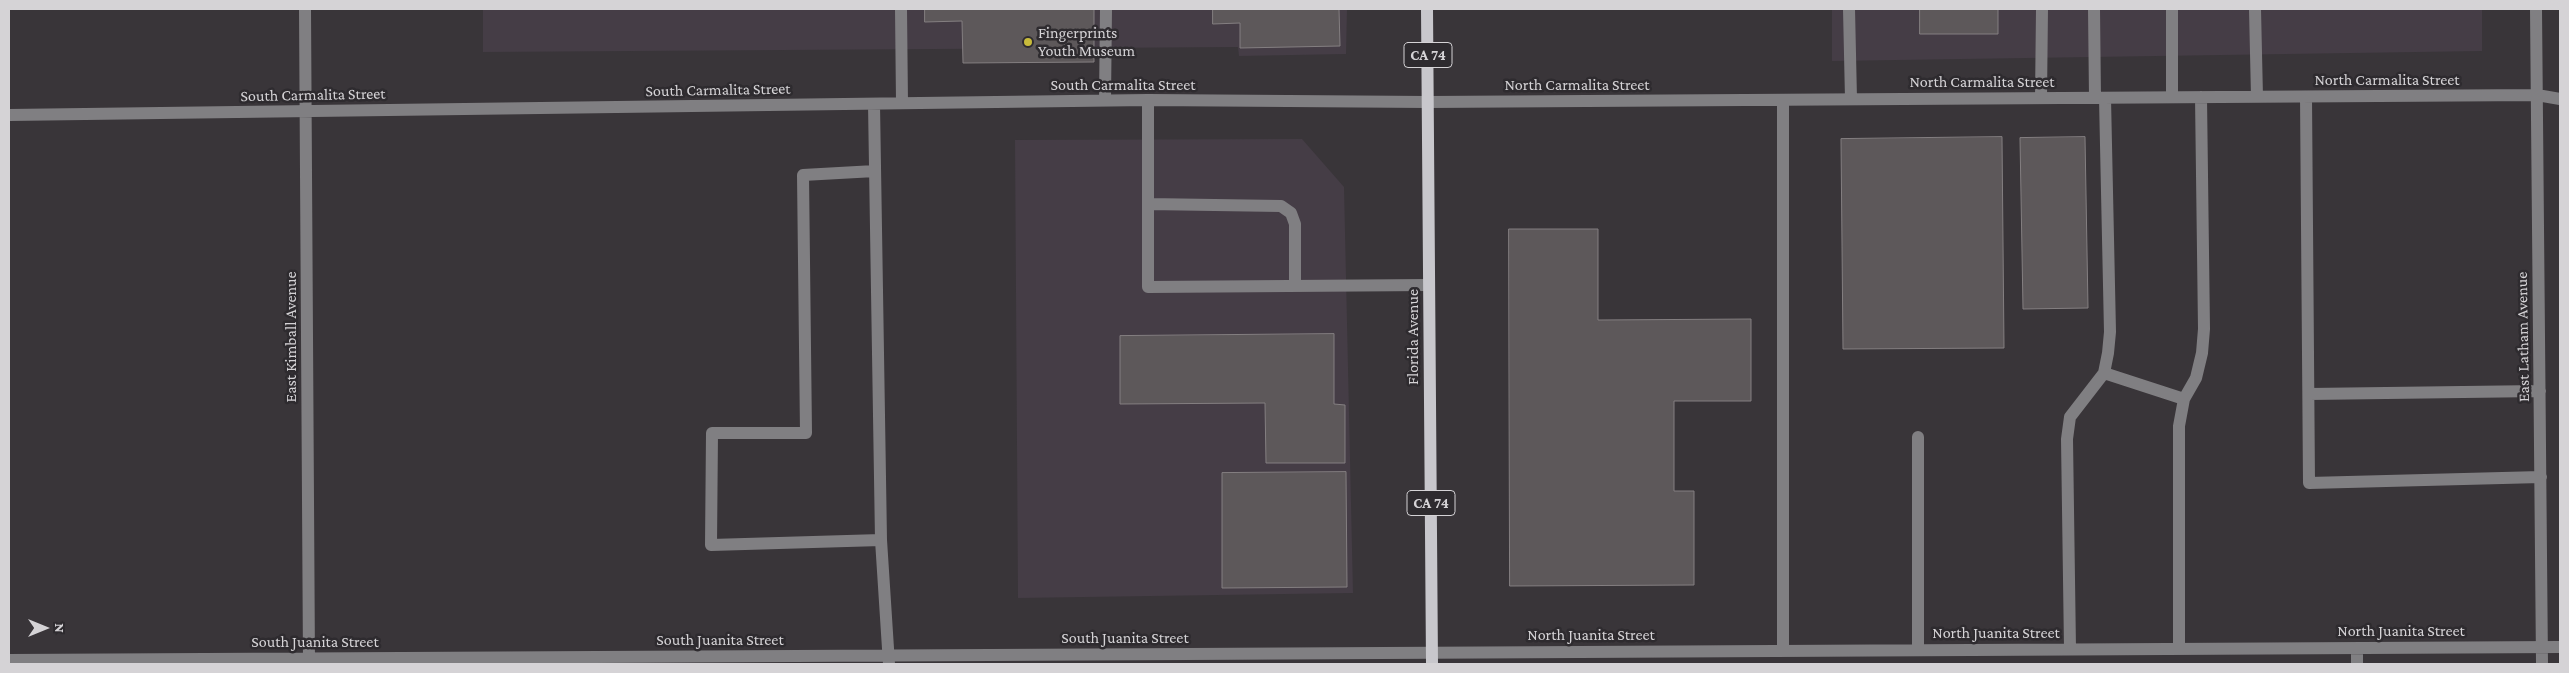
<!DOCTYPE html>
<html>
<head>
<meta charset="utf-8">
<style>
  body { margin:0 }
  #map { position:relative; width:2569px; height:673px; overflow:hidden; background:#393539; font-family:"Crimson Pro",serif }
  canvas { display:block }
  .frame { position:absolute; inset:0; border:10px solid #d5d3d6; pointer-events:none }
  .north { position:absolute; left:20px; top:603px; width:50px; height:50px; -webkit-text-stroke:4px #2e2b2f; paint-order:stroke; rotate:90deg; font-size:14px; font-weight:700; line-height:20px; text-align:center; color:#d5d3d6 }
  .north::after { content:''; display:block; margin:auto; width:18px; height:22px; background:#d5d3d6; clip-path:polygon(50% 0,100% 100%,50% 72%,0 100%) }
</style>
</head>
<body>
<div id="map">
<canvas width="2569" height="673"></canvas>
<div class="frame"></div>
<div class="north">N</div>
</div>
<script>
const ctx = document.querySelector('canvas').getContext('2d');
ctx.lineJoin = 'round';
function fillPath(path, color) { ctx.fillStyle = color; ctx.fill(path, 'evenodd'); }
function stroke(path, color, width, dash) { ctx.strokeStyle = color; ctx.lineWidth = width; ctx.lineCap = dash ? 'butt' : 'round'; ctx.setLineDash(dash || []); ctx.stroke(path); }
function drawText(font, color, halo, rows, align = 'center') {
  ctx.font = font + ' "Crimson Pro",serif'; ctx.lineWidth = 5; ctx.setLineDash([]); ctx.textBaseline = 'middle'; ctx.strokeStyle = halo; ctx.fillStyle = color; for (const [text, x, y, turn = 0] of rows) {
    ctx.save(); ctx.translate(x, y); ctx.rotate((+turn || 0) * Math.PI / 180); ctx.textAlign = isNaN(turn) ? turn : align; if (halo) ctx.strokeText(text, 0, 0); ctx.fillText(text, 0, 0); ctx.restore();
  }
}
const built = new Path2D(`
  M483,9H1347L1346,54L1239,56L1238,47L483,52Z
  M1832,9H2482V51L1832,61Z
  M1302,139L1344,187L1353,593L1018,598L1015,140Z`);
const building = new Path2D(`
  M925,9H1094V62L963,63L962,21L925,22Z
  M1213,9H1339L1340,46L1240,48V23L1213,24Z
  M1920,9H1998V34H1920Z
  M2002,137L2004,348L1843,349L1841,139Z
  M2085,137L2088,308L2023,309L2020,138Z
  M1509,229H1598V320L1751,319V401H1674V491H1694V585L1510,586Z
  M1334,334V404L1345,405V463H1266L1265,403L1120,404V336Z
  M1346,472L1347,587L1222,588V473Z`);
const minor = new Path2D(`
  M305,9L309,664
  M901,9L902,103
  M1849,9L1851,99
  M2094,9L2095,98
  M2172,9V97
  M2255,9L2257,97
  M2536,9L2542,664
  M2306,97L2309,483L2541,477
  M2041,98L2042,9
  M1105,100L1106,9
  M1148,100V287L1429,285
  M1783,100V651
  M874,104L881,540L889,664
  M9,115L1148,100L1428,102L2537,95L2560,99
  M875,171L803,175L806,433H712L711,545L881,540
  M1148,204L1281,206L1291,213L1295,224V286
  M2104,373L2184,399
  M2309,394L2540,391
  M1918,437V650
  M2070,649L2067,439L2070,417L2104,373L2108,353L2110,332L2105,98
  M2179,649V426L2184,399L2196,378L2202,353L2204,329L2201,97
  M9,660L2560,647
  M2357,664V648`);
const major = new Path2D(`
  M1427,9L1432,664`);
const markers = [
  [1028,42,5,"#c8bb3b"]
];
const shields = [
  [1428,55,48],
  [1431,503,48]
];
const shieldNames = [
  ["CA 74",1428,55],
  ["CA 74",1431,503]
];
const poiNames = [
  ["Fingerprints",1038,33],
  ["Youth Museum",1038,51]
];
const streetNames = [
  ["North Carmalita Street",2387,80],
  ["North Carmalita Street",1982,82],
  ["South Carmalita Street",1123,85],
  ["North Carmalita Street",1577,85],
  ["South Carmalita Street",718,90,-1],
  ["South Carmalita Street",313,95,-1],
  ["East Kimball Avenue",291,337,-90],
  ["Florida Avenue",1413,337,-90],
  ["East Latham Avenue",2523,337,-91],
  ["North Juanita Street",2401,631],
  ["North Juanita Street",1996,633],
  ["North Juanita Street",1591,635],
  ["South Juanita Street",1125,638],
  ["South Juanita Street",720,640],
  ["South Juanita Street",315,642]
];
fillPath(built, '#453d46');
fillPath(building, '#5d585a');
stroke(building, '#847f81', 1);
stroke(minor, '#807f82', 12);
stroke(major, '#c8c7cc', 12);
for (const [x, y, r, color] of markers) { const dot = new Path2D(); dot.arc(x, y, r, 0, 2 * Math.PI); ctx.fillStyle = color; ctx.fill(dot); stroke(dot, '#2e2b2f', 2); }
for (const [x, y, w] of shields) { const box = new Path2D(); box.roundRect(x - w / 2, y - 12.5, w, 25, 4); ctx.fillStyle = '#2e2b2f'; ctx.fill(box); stroke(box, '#d5d3d6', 1); }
drawText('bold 15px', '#d5d3d6', null, shieldNames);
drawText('16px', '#d5d3d6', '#2e2b2f', poiNames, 'left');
drawText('16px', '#d5d3d6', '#2e2b2f', streetNames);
</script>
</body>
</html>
